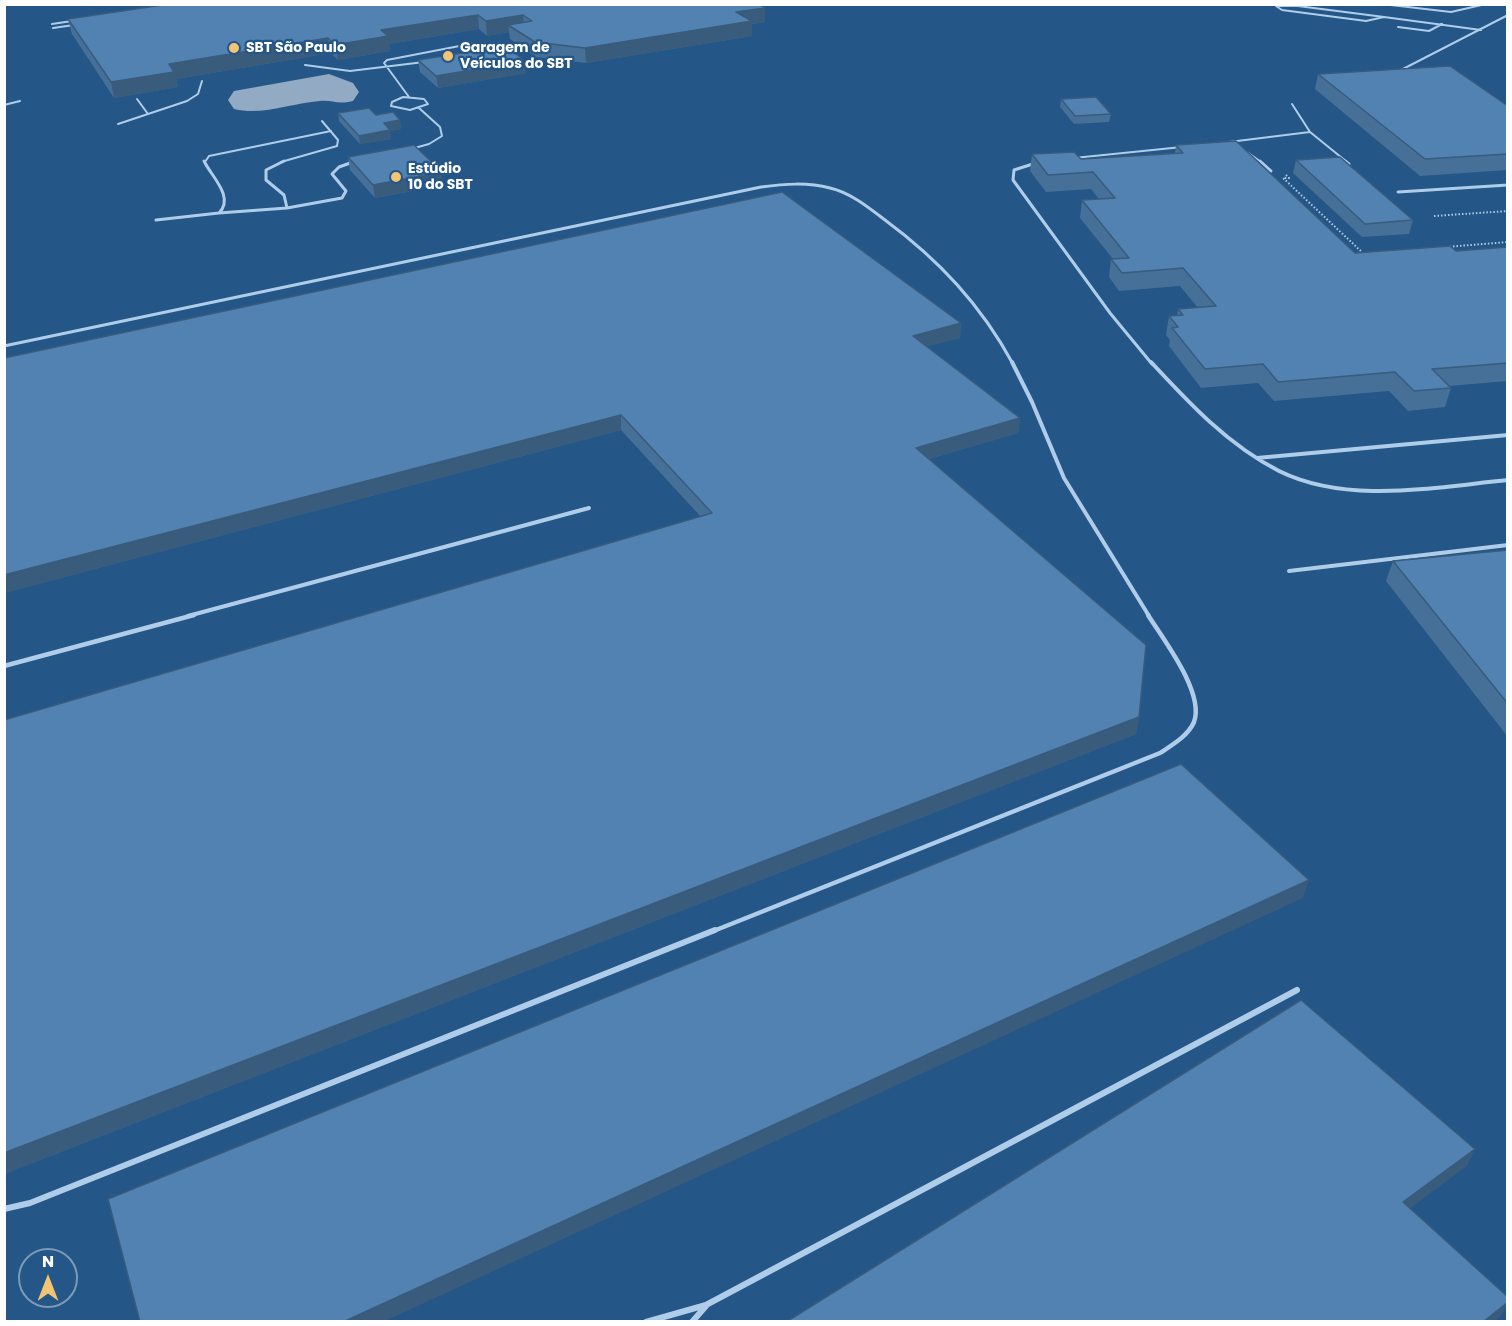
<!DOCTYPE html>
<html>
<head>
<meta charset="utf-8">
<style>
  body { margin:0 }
  #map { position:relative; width:1512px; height:1326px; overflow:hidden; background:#245687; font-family:Poppins,sans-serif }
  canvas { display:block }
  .frame { position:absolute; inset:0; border:6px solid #fff; pointer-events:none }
  .north { position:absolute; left:18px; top:1248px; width:60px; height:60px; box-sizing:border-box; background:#245687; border:2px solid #7c9ab7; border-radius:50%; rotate:0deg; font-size:16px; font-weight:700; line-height:24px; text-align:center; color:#fff }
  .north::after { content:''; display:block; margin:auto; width:21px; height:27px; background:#f3c573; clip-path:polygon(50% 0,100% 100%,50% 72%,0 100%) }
</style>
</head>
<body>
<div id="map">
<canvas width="1512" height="1326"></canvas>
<div class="frame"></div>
<div class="north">N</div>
</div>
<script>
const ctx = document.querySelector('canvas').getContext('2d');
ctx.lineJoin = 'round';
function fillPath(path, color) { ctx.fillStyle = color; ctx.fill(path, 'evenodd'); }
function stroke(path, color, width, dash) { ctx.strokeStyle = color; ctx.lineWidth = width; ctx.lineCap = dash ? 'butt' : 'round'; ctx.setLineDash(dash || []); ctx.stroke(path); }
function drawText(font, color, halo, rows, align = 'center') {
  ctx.font = font + ' Poppins,sans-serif'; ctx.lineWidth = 4.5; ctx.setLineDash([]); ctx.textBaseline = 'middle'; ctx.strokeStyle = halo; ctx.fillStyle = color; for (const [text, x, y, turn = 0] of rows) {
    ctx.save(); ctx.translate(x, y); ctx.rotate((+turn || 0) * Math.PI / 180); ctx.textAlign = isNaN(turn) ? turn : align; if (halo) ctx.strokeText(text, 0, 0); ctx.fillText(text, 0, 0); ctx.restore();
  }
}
const taxiway = new Path2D(`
  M329,74L353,83L359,92L353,101C337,105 333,100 320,101C291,103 263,116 234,109L228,100L234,91Z`);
const path = new Path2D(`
  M1286,175L1289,178H1283L1364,254L1367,253
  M1434,216L1508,211
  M1446,247L1508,242`);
const serviceFar4 = new Path2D(`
  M1382,4L1451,12L1486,4
  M1276,6H1298L1384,17L1366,21L1282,10Z
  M1384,17L1481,30
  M52,24L72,21
  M1398,27L1429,31L1442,24
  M53,28L74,25
  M305,65L350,71L424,62
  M1401,70L1508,15
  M403,97L424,99L428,104L410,110L391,106L392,102Z
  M409,97L384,63L387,60L475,43L490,47L485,51
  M137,99L148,114
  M1292,104L1310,132L1347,162
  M4,105L20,101
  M118,124L187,101L198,94L202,81
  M1229,142L1310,132
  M1240,147L1261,162
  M411,149L429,144L442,136L440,127L419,108
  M1074,158L1182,147
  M205,162L209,156L331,131
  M281,162L337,146L338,140L322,121`);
const serviceFar3 = new Path2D(`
  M1260,161L1271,171
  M1345,161L1349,164
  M1036,163L1014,170L1013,180L1110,313L1152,364
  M1398,192L1508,185
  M287,208L342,198L346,191L332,174L339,167L353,162
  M219,213L287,208L284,195L266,180V170L284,161
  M156,220L219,213C235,197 211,176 204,161
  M4,346L761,187C784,184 807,182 830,188C851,193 868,207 885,220C939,260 981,305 1013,364`);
const serviceFar2 = new Path2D(`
  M1012,362L1032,402L1064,478L1149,616
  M1151,362C1189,403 1228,445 1279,471C1348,505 1435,487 1508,480
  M1257,458L1508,435
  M1289,571L1508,545
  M188,616L589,508`);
const serviceFar1 = new Path2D(`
  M4,666L194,615
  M711,932L1160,753C1172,745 1188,736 1194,722C1205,693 1163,639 1148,615`);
const service = new Path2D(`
  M4,1209L30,1203L715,930
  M646,1322L706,1305L1297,990
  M692,1322L706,1306`);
const wall = new Path2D(`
  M765,8V22L752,24V36L586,63L536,57L510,39L509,32L487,36L479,29L389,44L390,51L338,60L331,53L176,79L178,87L114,98L72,34L68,19Z
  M418,60L525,61L526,73L438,88L420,72Z
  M1318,74L1508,106V170L1420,176L1315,89Z
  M1061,99L1111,114L1109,122L1074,124L1060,107Z
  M338,113L376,115L400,120L401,129L390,131L391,139L360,144L339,121Z
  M1176,145L1355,253L1456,251L1508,247V381L1449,386L1451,388L1445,407L1408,411L1389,391L1274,401L1258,383L1201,388L1169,346L1170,340L1166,335L1169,316H1177L1178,309L1198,308L1180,286L1119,291L1109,277L1111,259H1113L1080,218L1082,200L1099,199L1091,189L1046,192L1030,171L1032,154L1081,159L1175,153Z
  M348,157L443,185L375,198L350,170Z
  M1296,160L1413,220L1409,234L1362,237L1293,173Z
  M961,323L960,338L927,346L1020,418L1018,433L929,459L1139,717L1136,734L4,1174V720L701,517L621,430L4,593V358Z
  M1508,550V737L1386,581L1393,561Z`);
const shadedWall = new Path2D(`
  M765,8V22L752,24V36L586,63L585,48L736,12Z
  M478,15L479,29L389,44L390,51L338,60L335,45L381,30Z
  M523,15L524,29L508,25L509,32L487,36L486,21Z
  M328,38L331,53L176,79L178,87L114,98L111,82L169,64Z
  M525,61L526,73L438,88L436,76Z
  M400,120L401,129L390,131L391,139L360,144L359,136L384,123Z
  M442,172L443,185L375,198L373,185Z
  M961,323L960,338L912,350L913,336Z
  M621,415V430L4,593V575Z
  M1020,418L1018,433L915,463L916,448Z
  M1139,717L1136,734L4,1174V1153Z
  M1309,880L1303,898L383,1322H343Z
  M1475,1149L1467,1166L1396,1219L1403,1202Z
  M1508,1302V1304L1501,1316L1494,1322H1483Z`);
const building = new Path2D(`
  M169,4H759L765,8L736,12L752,21L585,48L535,42L508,25L532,21L523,15L486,21L478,15L381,30L388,36L335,45L328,38L169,64L174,72L111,82L68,19Z
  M506,46L525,61L436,76L418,60Z
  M1450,66L1508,106V154L1425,159L1318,74Z
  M1096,97L1111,114L1075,116L1061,99Z
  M369,108L376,115L393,112L400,120L384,123L390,130L359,136L338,113Z
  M1236,141L1355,253L1450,246L1456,251L1508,247V363L1432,369L1451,388L1414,391L1395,372L1278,382L1263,364L1205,369L1172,328L1178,327L1169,316L1183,315L1178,309L1216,306L1183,268L1122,273L1111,259L1129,258L1082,200L1115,198L1093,172L1048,175L1032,154L1074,152L1081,159L1183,153L1176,145Z
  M414,145L442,172L373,185L348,157Z
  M1340,157L1413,220L1365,224L1296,160Z
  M782,192L961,323L913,336L1020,418L916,448L1146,645L1139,717L4,1153V720L712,513L621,415L4,575V358Z
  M1508,550V704L1393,561Z
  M1181,764L1309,880L343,1322H140L108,1199Z
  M1301,1000L1475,1149L1403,1202L1508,1297V1302L1483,1322H786Z`);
const markers = [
  [234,48,6,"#f3c573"],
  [448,56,6,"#f3c573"],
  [396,177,6,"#f3c573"]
];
const farPoinames = [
  ["SBT São Paulo",246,48],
  ["Garagem de",460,48],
  ["Veículos do SBT",460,64],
  ["Estúdio",408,169],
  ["10 do SBT",408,185]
];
fillPath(taxiway, '#92aac3');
stroke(path, '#afcde9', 2, [1.5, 2]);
stroke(serviceFar4, '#afcde9', 2);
stroke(serviceFar3, '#afcde9', 3);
stroke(serviceFar2, '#afcde9', 4);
stroke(serviceFar1, '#afcde9', 4.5);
stroke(service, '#afcde9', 6);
fillPath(wall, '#467098');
fillPath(shadedWall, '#395b7c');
fillPath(building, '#5182b1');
stroke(building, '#395b7c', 1.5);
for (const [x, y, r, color] of markers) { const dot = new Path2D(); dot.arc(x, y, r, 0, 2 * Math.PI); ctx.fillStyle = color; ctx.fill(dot); stroke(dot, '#245687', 2); }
drawText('bold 14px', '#fff', '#245687', farPoinames, 'left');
</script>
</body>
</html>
